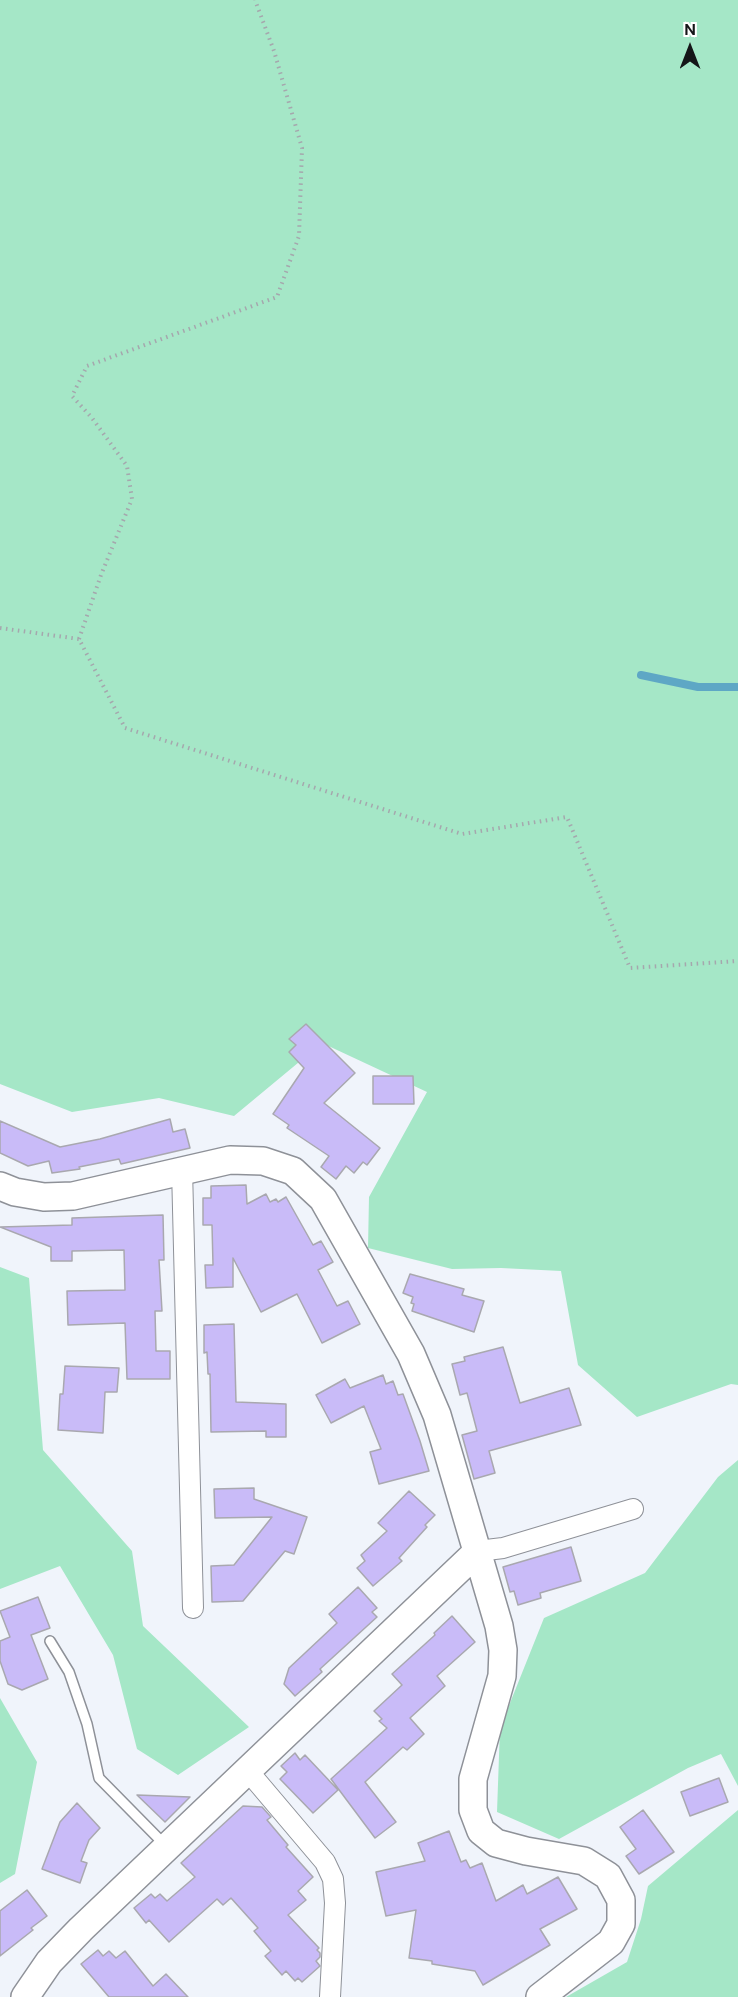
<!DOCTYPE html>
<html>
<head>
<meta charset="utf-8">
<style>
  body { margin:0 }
  #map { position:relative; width:738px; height:1997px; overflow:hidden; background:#f0f4fb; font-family:"DM Sans",sans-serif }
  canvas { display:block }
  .north { position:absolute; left:660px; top:18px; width:60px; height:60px; -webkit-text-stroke:4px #fff; paint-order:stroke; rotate:0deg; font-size:16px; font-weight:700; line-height:24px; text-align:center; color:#151618 }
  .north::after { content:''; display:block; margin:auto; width:21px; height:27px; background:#151618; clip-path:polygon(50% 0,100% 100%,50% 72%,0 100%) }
</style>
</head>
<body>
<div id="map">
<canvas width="738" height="1997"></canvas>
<div class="north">N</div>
</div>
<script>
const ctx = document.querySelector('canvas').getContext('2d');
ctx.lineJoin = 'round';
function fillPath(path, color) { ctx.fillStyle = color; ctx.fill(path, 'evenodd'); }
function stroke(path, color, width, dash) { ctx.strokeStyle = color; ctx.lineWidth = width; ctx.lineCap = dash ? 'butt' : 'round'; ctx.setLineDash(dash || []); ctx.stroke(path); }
const green = new Path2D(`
  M0,0H738V1385L731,1384L637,1417L578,1365L561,1271L501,1268L452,1269L368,1248L369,1197L427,1092L322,1043L234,1116L159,1098L72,1112L0,1084Z
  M0,1267L29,1278L43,1450L132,1551L143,1626L249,1727L178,1775L137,1749L113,1655L60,1566L0,1589Z
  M738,1460V1786L721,1754L688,1768L559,1839L497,1812L500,1728L544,1618L645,1573L718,1477Z
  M0,1698L37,1762L15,1874L0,1883Z
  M738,1810V1997H566L627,1962L641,1919L648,1886Z`);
const stream = new Path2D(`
  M641,675L698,687H738`);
const building = new Path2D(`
  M306,1024L355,1073L324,1103L380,1148L367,1165L363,1162L354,1173L346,1166L336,1179L321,1167L329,1156L287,1128L289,1125L273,1114L304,1068L289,1052L296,1045L289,1039Z
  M373,1076H413L414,1104H373Z
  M170,1119L173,1132L185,1129L190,1148L121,1164L119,1159L79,1167L80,1169L52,1173L49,1161L28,1166L0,1153V1121L60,1147L100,1139Z
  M246,1185L247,1204L266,1194L270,1202L276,1199L278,1202L286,1197L313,1245L321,1241L333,1262L318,1270L337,1306L348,1301L360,1324L322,1343L297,1294L261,1312L233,1258V1287L206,1288L205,1265H213L212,1225H203V1198H211V1186Z
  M163,1215L164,1260H159L162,1311H155L156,1351H170V1379H127L125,1323L68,1325L67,1291L125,1290L124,1250L72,1251V1261H51V1247L0,1227L72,1225V1218Z
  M410,1274L464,1289L462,1295L484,1301L474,1332L412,1311L414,1304L411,1303L413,1297L403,1293Z
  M234,1324L236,1402L286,1404V1437H266V1431L211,1432L210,1374H208L207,1352L204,1353V1325Z
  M503,1347L520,1403L569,1388L581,1425L489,1451L495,1473L474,1479L462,1435L477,1431L467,1393L460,1395L452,1364L465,1361L464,1357Z
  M65,1366L119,1368L117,1392H105L103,1433L58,1430L60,1394H63Z
  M383,1375L386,1384L393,1381L398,1395L403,1394L420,1441L429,1471L379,1484L370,1452L381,1449L364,1406L331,1423L316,1395L345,1379L350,1388Z
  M254,1488V1499L307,1517L294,1554L285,1551L243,1601L212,1602L211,1566L234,1565L272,1517L215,1518L214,1489Z
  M409,1491L435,1515L425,1525L427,1527L399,1558L402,1561L373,1586L357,1568L365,1561L361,1555L387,1531L378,1523Z
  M571,1547L581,1581L540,1593L541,1598L518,1605L514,1591L510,1592L503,1567Z
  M358,1587L377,1608L372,1612L377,1617L320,1669L322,1672L295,1696L284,1684L289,1668L337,1623L329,1614Z
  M38,1597L50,1628L31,1635L48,1679L22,1690L8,1684L0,1661V1641L10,1637L0,1611Z
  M452,1616L475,1642L437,1676L445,1686L410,1718L424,1734L407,1750L403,1747L365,1782L396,1822L375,1838L331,1779L387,1728L379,1721L382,1719L374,1711L402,1685L392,1674L435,1635L434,1633Z
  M295,1753L300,1760L305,1755L338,1790L313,1813L280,1779L287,1772L281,1766Z
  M719,1778L728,1802L690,1816L681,1792Z
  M137,1795L190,1797L165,1822Z
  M77,1803L100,1828L89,1840L81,1861L87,1863L80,1883L42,1869L60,1822Z
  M243,1806L262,1807L271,1817L267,1820L288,1845L286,1847L313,1877L298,1891L306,1900L288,1915L319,1948L317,1950L320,1953V1957L316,1961L320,1966L302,1982L298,1978L295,1981L286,1971L282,1975L265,1956L271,1951L254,1931L258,1928L231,1898L223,1905L217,1899L169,1942L149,1920L146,1923L134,1908L151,1894L155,1898L160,1894L167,1901L195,1877L181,1863Z
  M643,1810L674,1852L639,1874L626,1856L636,1849L620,1827Z
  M449,1831L461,1862L466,1860L470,1868L482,1863L496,1901L523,1885L527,1894L558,1877L577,1909L540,1929L550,1945L483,1985L475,1971L432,1964V1961L409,1958L416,1910L386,1916L376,1872L425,1861L418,1843Z
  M27,1890L47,1916L31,1928L33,1930L0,1956V1911Z
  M98,1950L103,1956L109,1951L116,1958L125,1951L153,1986L166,1974L188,1997H109L81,1964Z`);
const path = new Path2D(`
  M0,628L79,639L125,728L462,834L567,817L630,968L738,961
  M79,639L101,575L132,499L127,466L92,418L72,396L87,366L277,297L299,236L302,148L274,51L255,0`);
const lane = new Path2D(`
  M50,1641L69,1672L87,1724L99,1778L165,1845`);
const street = new Path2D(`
  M182,1169L193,1608
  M478,1551L503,1548L633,1509
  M248,1771L325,1862L333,1879L335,1903L330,1997`);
const secondary = new Path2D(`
  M0,1186L15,1192L44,1197L73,1196L230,1160L263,1161L293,1171L323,1199L411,1354L437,1415L499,1626L503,1650L502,1676L473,1779V1810L481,1831L496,1843L526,1851L584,1861L608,1876L621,1900V1924L611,1942L540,1997
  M25,1997L49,1962L81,1929L478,1551`);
fillPath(green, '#a5e7c7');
stroke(stream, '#5ea7c5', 8);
fillPath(building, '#c9bbf8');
stroke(building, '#a9a8af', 1.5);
stroke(lane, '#8e9198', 12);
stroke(street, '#8e9198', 22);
stroke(secondary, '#8e9198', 30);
stroke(path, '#a5a7ad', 4, [1.5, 4.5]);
stroke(lane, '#fff', 9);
stroke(street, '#fff', 20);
stroke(secondary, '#fff', 27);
</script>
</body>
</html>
